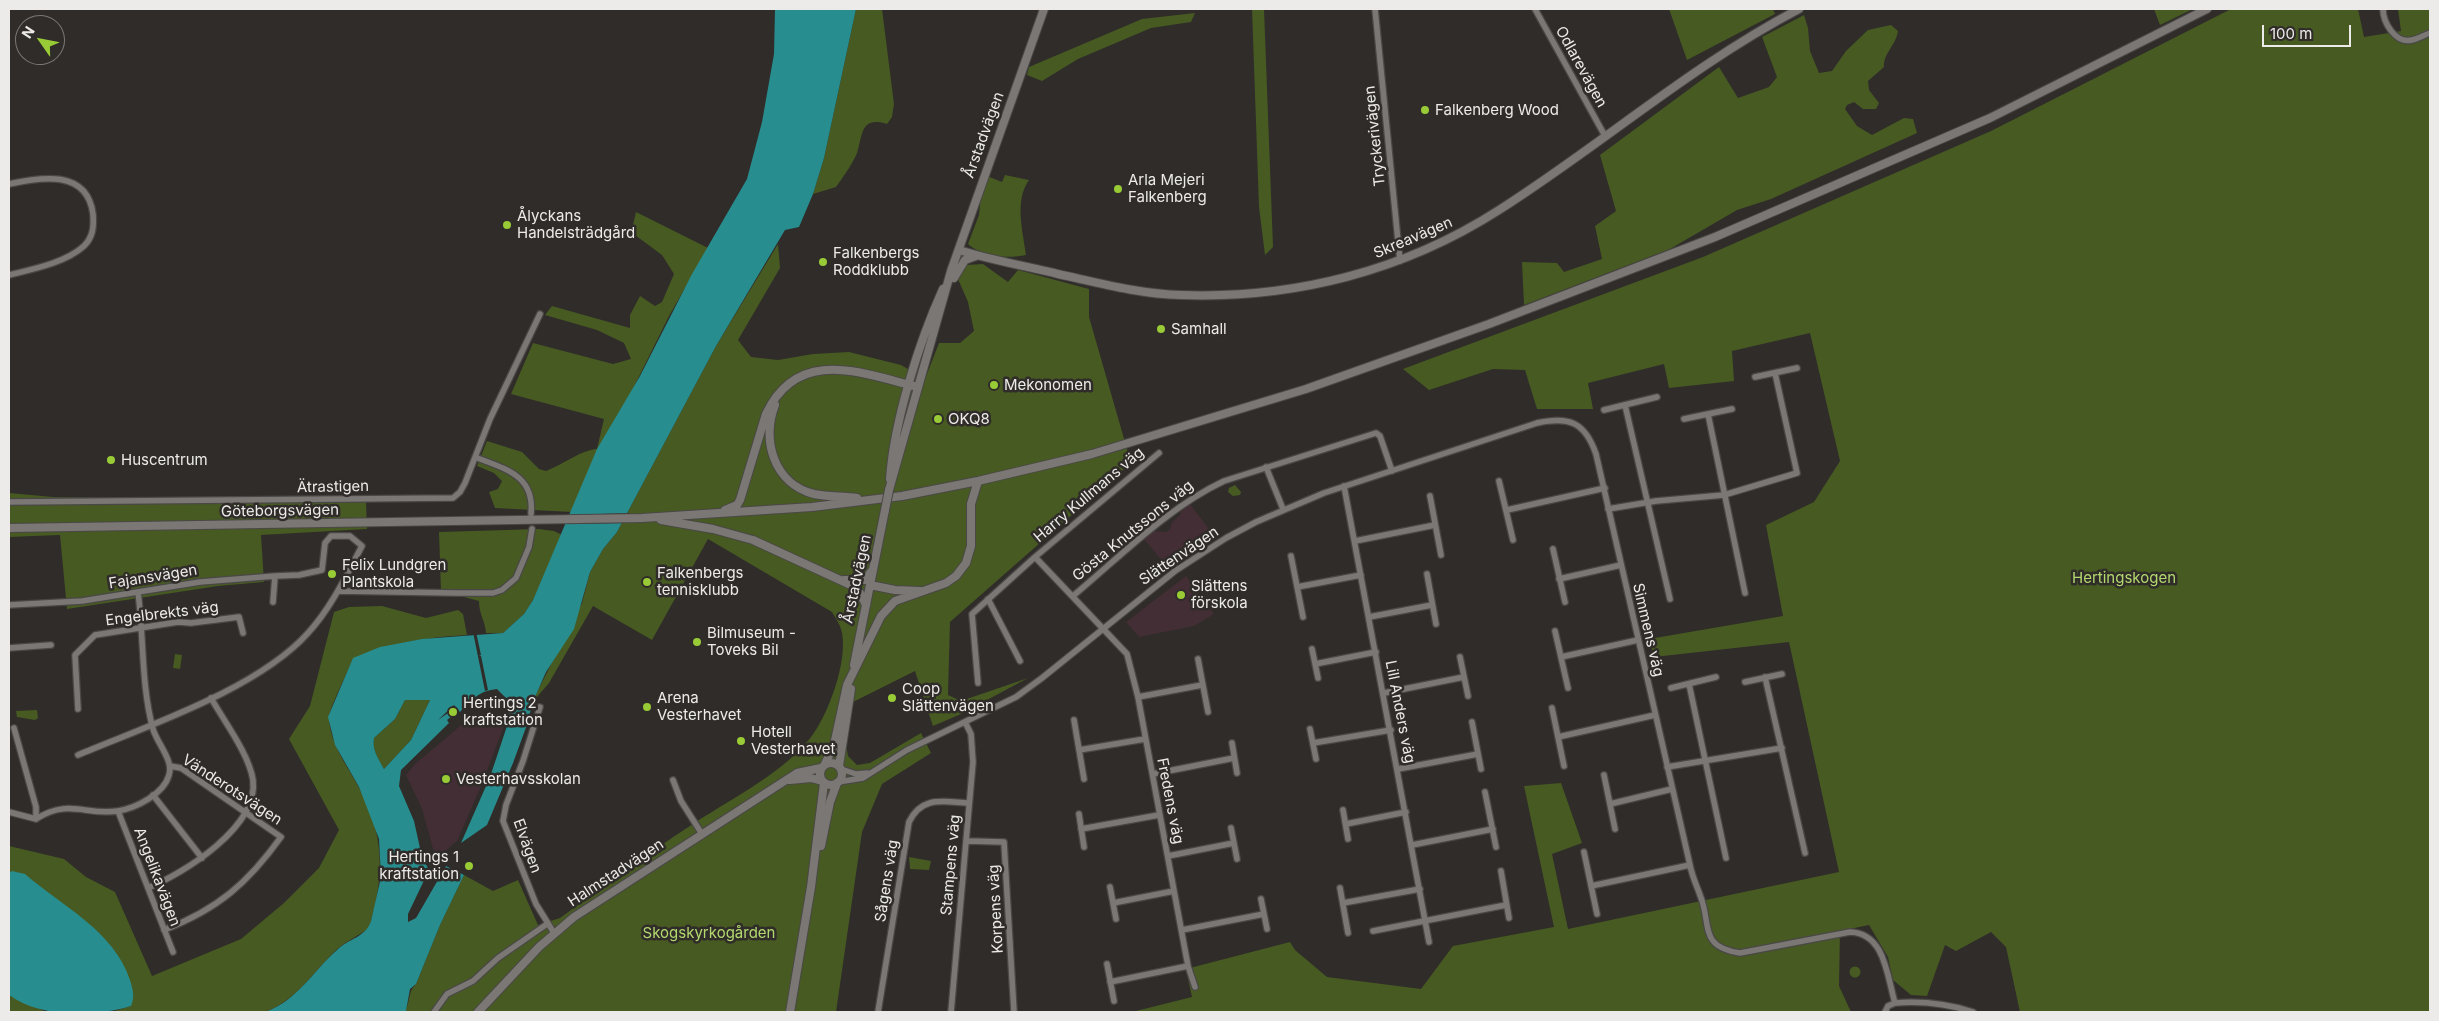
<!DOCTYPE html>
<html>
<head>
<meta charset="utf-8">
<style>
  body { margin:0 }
  #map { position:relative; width:2439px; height:1021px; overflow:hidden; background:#2f2c29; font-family:Inter,sans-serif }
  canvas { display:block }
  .frame { position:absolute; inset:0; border:10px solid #edebe9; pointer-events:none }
  .north { position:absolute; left:15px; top:15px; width:50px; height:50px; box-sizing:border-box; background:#2f2c29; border:1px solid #7b7876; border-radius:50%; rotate:303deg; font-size:14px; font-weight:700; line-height:20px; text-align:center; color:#edebe9 }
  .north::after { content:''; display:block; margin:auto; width:18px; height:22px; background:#98cb36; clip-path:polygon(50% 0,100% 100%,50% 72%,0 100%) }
  .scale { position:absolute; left:2262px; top:25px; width:89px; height:22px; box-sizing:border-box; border:2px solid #edebe9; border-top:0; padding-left:6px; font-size:15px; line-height:18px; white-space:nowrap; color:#edebe9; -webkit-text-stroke:4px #2f2c29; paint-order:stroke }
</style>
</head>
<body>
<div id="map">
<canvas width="2439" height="1021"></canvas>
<div class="frame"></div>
<div class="north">N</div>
<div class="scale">100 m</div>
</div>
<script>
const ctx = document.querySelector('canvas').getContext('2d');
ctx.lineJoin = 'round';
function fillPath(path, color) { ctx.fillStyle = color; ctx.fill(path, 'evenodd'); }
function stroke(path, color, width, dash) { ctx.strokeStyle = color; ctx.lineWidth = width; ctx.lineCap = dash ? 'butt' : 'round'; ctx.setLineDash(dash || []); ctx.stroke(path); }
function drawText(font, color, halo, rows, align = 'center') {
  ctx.font = font + ' Inter,sans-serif'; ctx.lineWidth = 5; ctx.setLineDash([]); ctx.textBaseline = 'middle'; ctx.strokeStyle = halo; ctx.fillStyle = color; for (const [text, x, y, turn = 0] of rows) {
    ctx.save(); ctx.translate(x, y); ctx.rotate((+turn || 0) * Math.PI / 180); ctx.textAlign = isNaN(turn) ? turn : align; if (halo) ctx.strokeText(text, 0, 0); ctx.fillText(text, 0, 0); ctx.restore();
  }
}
const education = new Path2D(`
  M1190,504L1213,534L1167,567L1144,539L1154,531L1166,532L1170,529L1172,522L1181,514L1179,511Z
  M1186,576L1214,614L1194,626L1139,637L1126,622Z
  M487,713L502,719L504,726L482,784L457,841L444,852H434L422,809L406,775L415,764L466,721L480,714Z`);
const green = new Path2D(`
  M856,9H882L894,104L892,117L887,124C860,116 863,135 857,153C852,165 843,177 836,187L813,194L824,158Z
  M1252,9H1264L1273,247L1265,255L1259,207Z
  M1669,9H1773L1775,14L1687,60Z
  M2154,9H2193L2160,25Z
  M2231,9H2358L2364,37L2401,31L2398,9H2430V1012H2020L2006,947L1991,932L1956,951L1945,945L1927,996L1911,995L1893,980L1888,957L1869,925L1840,931L1839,986L1851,1012H1132L1192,997L1186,969L1290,942L1295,950L1327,977L1421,989L1453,946L1554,927L1524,786L1561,783L1582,843L1552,854L1568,929L1839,872L1789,642L1654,657L1649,639L1783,616L1766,525L1814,502L1840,461L1810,333L1732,351L1734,381L1669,388L1664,364L1588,383L1593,409H1537L1525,370L1493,369L1429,390L1403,369L1703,257L1991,131Z
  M1195,13L1191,22L1151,28L1078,59L1042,81L1027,75L1029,67L1142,19Z
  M1804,15L1808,28L1810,51L1819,73L1832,71L1846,51L1868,30L1891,25L1898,31C1896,45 1883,54 1884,67L1868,81L1869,90L1879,103L1876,109H1863L1854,102L1847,105L1845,109L1857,126L1872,135L1904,118L1913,119L1917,133L1771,199L1737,210L1670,249L1524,305L1522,262L1557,263L1564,272L1602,259L1595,226L1616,211L1600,155L1719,67L1738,98L1769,87L1777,77L1762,37Z
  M1005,175L1029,180C1014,201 1023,231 1026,255C1008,259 982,257 968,244L979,215L981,194L987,176L1002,182Z
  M636,212L708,248L669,316L572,512L495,508L489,492L498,489L502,481L494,473L477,466L487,441L522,452L539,469L546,471C562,465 581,450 597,449L604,419L511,394L533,343L613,364L631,359L624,343L597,330L545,315L552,306L630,328V315L640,296L655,306L662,302L674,274L662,255L635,235L632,229Z
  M778,244L780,268L738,340L751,357L778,360L813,354L849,352L901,365L925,379L939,343H960L974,331L968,302L958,279L966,265L983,264L1008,282L1018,270L1089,289V317L1131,463L950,622L948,695L961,701L1028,678L961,714L933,726L915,671L851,703L846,745L848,756L857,765L870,763L921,733L931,753L882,784L862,832L836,1012H404C411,1003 407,992 416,984L440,925L464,875L493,891L518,880L538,925L560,918C603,888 645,855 690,826C727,801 778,776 807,742C827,720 850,658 841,629C839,623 835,617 832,612L708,539L652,640L593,606L549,683L531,704L582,603L590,572L603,549L617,532L716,346Z
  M1235,485L1241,492L1240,495L1233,496L1228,492L1229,488Z
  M9,493L53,497L366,502L367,529L261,535L264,582L218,586L67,609L60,535L9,537Z
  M539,529L554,531L562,535L533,600L524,614L503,633H486C485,620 479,615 479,601L441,591L439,532Z
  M382,606L426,618L458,610L463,614L467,635C428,637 389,643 353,659C349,669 328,711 329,718C330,743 346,764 357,784C385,834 385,875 369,928C358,936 343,943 334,952C312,974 295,1001 265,1012H111L131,1006C114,984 36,860 9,873V846L64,859L86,877L115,892L152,976L241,939L284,903L319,868L339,830L289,739L310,706L334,612L349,607Z
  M175,654L182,655L180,669L173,668Z
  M405,700H430L411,740L384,769C378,759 372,750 374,738L395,719Z
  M37,710L38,718L35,720L17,717L16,711Z
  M909,857L931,861L929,870L910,869Z
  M1849.5 972a5.5 5.5 0 1 1 11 0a5.5 5.5 0 1 1-11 0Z
  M9,995L47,1012H9Z`);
const water = new Path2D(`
  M775,9H856L824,158L813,194L799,227L785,230L716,346L617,532L603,549L590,572L574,629L546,672L532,704L528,722L513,763L487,825L461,843L490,777L507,726L511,703L497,689C479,691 472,699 460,712L454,705L438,720L448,713L452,716L447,720L449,723L401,770L399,786L414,821L422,857L429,870L408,914V922L416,918L446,866L464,875L440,925L416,984L410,989L406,1011L265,1012C297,1001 313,971 337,950C348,939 366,937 371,921L381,877L379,839L359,787L335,745L328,717L353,658L380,647L422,639L503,633L524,614L533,600L597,449L640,376L692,274L747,179L762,122L774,54ZM405,700H430L411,740L384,769C378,758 372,750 374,738L395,719Z
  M12,871L25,874C62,906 114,931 130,980C133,990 135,996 131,1006C95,1017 40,1018 9,995V873Z`);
const pier = new Path2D(`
  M630,513L625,523L564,524L568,515Z
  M473,632H476L481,655L479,656H481L488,690L485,691Z`);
const street = new Path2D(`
  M1375,9L1400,261
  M1535,9L1605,136
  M2383,9C2383,22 2395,44 2412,40C2418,39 2424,35 2430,33
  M9,184C41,177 87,169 93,214C94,227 93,237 84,246C65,263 33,269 9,275
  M1755,377L1797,368
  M1625,405L1670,599
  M1604,410L1657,397
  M1708,414L1745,593
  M1684,419L1732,409
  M475,457C505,469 535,475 531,514
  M1266,467L1283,509
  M1499,481L1513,540
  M1344,486L1429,942
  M1430,496L1441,555
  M9,502L453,498L460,492L465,483L490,419L540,314
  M1608,509L1656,501L1724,495L1797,473L1775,373
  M1507,510L1605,488
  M1355,541L1435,525
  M1553,549L1565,602
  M1291,556L1303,617
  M1035,557L1127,654L1138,697L1188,966L1195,987
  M1427,574L1436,624
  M1559,579L1621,565
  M1297,587L1361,575
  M338,591L456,593H493L502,590L516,578L529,547L532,529
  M1073,596C1121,556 1167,508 1224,481L1376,433L1380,436L1392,471
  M988,599L1020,661
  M9,605L82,601L200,582L275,576L273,602
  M1369,617L1432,605
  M1555,631L1568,688
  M9,648L51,645
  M1312,649L1318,678
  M1460,657L1468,696
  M1561,657L1638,640
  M1198,659L1208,712
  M1315,664L1376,652
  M1765,677L1805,853
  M1745,682L1782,674
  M978,683L972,614L1035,557L1159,453
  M1689,684L1726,858
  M1671,688L1716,677
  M1384,693L1464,677
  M1138,697L1202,685
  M540,707L523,761L506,805L503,821L536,904L554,933
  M1552,708L1564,766
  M78,709L75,655L95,635L178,622L191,623L239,617L243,633
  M1074,720L1084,779
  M1472,722L1481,769
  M14,728L36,807V819
  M1310,729L1316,759
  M1558,737L1655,715
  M1232,743L1237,773
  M1313,743L1391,730
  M1079,750L1145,739
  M78,755C147,726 258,689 308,633C331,608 346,576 362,546L350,536H331L325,543L322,570L299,575L275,576
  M1667,767L1782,748
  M841,769L856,774L868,773
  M1398,769L1478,754
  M1153,774L1234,758
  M1604,775L1615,829
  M673,780L681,801L702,834
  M838,782L863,778L907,750L1016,697L1042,678L1175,571L1226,538L1256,522L1324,493L1537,423C1569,416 1585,422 1596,454L1690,865C1692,876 1696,884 1700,895C1712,924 1698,947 1740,953L1850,932C1885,933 1887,976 1895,1003C1921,1001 1948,1004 1973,1012
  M1485,792L1496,847
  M153,795L202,858
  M1610,804L1672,789
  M1343,810L1348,839
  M118,811L173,952
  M9,812L36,819
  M1079,814L1084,847
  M36,819C69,798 86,816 118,811C136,808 164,794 169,775C174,761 157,743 153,729C141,685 144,638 138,592
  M1346,824L1406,812
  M1231,828L1237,859
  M1081,829L1159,815
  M967,841L1004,842L1014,1012
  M1412,845L1493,829
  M1584,852L1597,914
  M1168,856L1234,843
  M1501,871L1509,918
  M1591,886L1690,865
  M1110,887L1116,919
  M148,888C184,873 259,827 253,780C249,754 224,721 211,698
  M1340,888L1348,933
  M1261,899L1267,929
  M1113,903L1174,891
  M1343,903L1420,889
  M164,930C218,909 248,883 281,837L181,768L170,766
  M1182,930L1264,914
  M1373,931L1506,905
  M1107,964L1114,1001
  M1110,982L1188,966
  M434,1012L447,994L473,981L498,958L547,924
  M878,1012L909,822C922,795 944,802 969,803
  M951,1012L973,762L971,734L965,722
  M1885,1012L1888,1006L1895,1003`);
const secondary = new Path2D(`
  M959,250C991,260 1025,266 1058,274C1099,283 1139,294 1181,295C1294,299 1404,271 1499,210C1601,145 1692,65 1799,9
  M954,278L965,260L976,256
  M775,405C761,440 774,484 814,494C828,497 843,496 857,498
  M890,479C894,421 919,342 943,289
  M889,490L951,271L1044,9
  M725,510L737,505L740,500L766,414C798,346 861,373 918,387
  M661,520L713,529L753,540L853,586L860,593L866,605
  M9,528L642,518L812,507L902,496L978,481L1092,454L1306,389L1489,324L1715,237L1990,118L2207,9
  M844,580H865L871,572
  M870,585L895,590L920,591
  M854,665L885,510
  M820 774a11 11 0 1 1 22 0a11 11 0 1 1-22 0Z
  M825,764L834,745L847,685L881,616L895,601L946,583L956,576L966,563L971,546V504L978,481
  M839,766L851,689
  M790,780L811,778L822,781
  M821,846L830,802L837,783
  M478,1012L539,947L574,917L797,773L821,768
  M790,1012L811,887L824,783`);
const secondaryBridge = new Path2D(`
  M885,510L889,490`);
const markers = [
  [1425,110,5,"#98cb36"],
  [1118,189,5,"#98cb36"],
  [507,225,5,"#98cb36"],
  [823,262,5,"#98cb36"],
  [1161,329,5,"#98cb36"],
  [994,385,5,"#98cb36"],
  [938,419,5,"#98cb36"],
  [111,460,5,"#98cb36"],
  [332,574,5,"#98cb36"],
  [647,582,5,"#98cb36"],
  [1181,595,5,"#98cb36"],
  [697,642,5,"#98cb36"],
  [892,698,5,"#98cb36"],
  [647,707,5,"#98cb36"],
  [453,712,5,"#98cb36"],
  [741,741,5,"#98cb36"],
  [446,779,5,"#98cb36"],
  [469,866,5,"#98cb36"]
];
const streetNames = [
  ["Odlarevägen",1581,67,61],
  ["Årstadvägen",984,135,-70],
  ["Tryckerivägen",1375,136,-96],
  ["Skreavägen",1413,238,-23],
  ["Ätrastigen",333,487,-1],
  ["Harry Kullmans väg",1089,495,-40],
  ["Göteborgsvägen",280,511,-1],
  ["Gösta Knutssons väg",1133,531,-39],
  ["Slättenvägen",1179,556,-34],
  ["Fajansvägen",153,577,-9],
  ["Årstadvägen",857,579,-78],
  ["Engelbrekts väg",162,614,-7],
  ["Simmens väg",1648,630,77],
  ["Lill Anders väg",1400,712,79],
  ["Vänderotsvägen",232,790,33],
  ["Fredens väg",1170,801,79],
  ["Elvägen",527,846,70],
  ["Stampens väg",951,865,-85],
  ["Halmstadvägen",616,873,-33],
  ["Angelikavägen",157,877,69],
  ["Sågens väg",887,881,-81],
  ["Korpens väg",996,909,-93]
];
const poiNames = [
  ["Falkenberg Wood",1435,110],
  ["Arla Mejeri",1128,180],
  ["Falkenberg",1128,197],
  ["Ålyckans",517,216],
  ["Handelsträdgård",517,233],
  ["Falkenbergs",833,253],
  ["Roddklubb",833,270],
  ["Samhall",1171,329],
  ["Mekonomen",1004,385],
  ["OKQ8",948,419],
  ["Huscentrum",121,460],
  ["Felix Lundgren",342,565],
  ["Plantskola",342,582],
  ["Falkenbergs",657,573],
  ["tennisklubb",657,590],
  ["Slättens",1191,586],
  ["förskola",1191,603],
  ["Bilmuseum -",707,633],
  ["Toveks Bil",707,650],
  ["Coop",902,689],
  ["Slättenvägen",902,706],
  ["Arena",657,698],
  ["Vesterhavet",657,715],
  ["Hertings 2",463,703],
  ["kraftstation",463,720],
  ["Hotell",751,732],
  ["Vesterhavet",751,749],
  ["Vesterhavsskolan",456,779],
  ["Hertings 1",459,857,"right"],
  ["kraftstation",459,874,"right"]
];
const parkNames = [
  ["Hertingskogen",2124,578],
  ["Skogskyrkogården",709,933]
];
fillPath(education, '#422e34');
fillPath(green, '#475a22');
fillPath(water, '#288d8e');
fillPath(pier, '#2f2c29');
stroke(street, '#4a4846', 8);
stroke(secondary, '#4a4846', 10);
stroke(street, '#7b7774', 5.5);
stroke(secondary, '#7b7774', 8);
stroke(secondaryBridge, '#4a4846', 10, []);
stroke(secondaryBridge, '#7b7774', 8);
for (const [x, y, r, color] of markers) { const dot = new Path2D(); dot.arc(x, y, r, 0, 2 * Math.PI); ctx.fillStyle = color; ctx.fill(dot); stroke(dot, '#2f2c29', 2); }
drawText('15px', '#edebe9', '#2f2c29', streetNames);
drawText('15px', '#edebe9', '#2f2c29', poiNames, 'left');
drawText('15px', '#b3d96e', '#2f2c29', parkNames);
</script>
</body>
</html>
